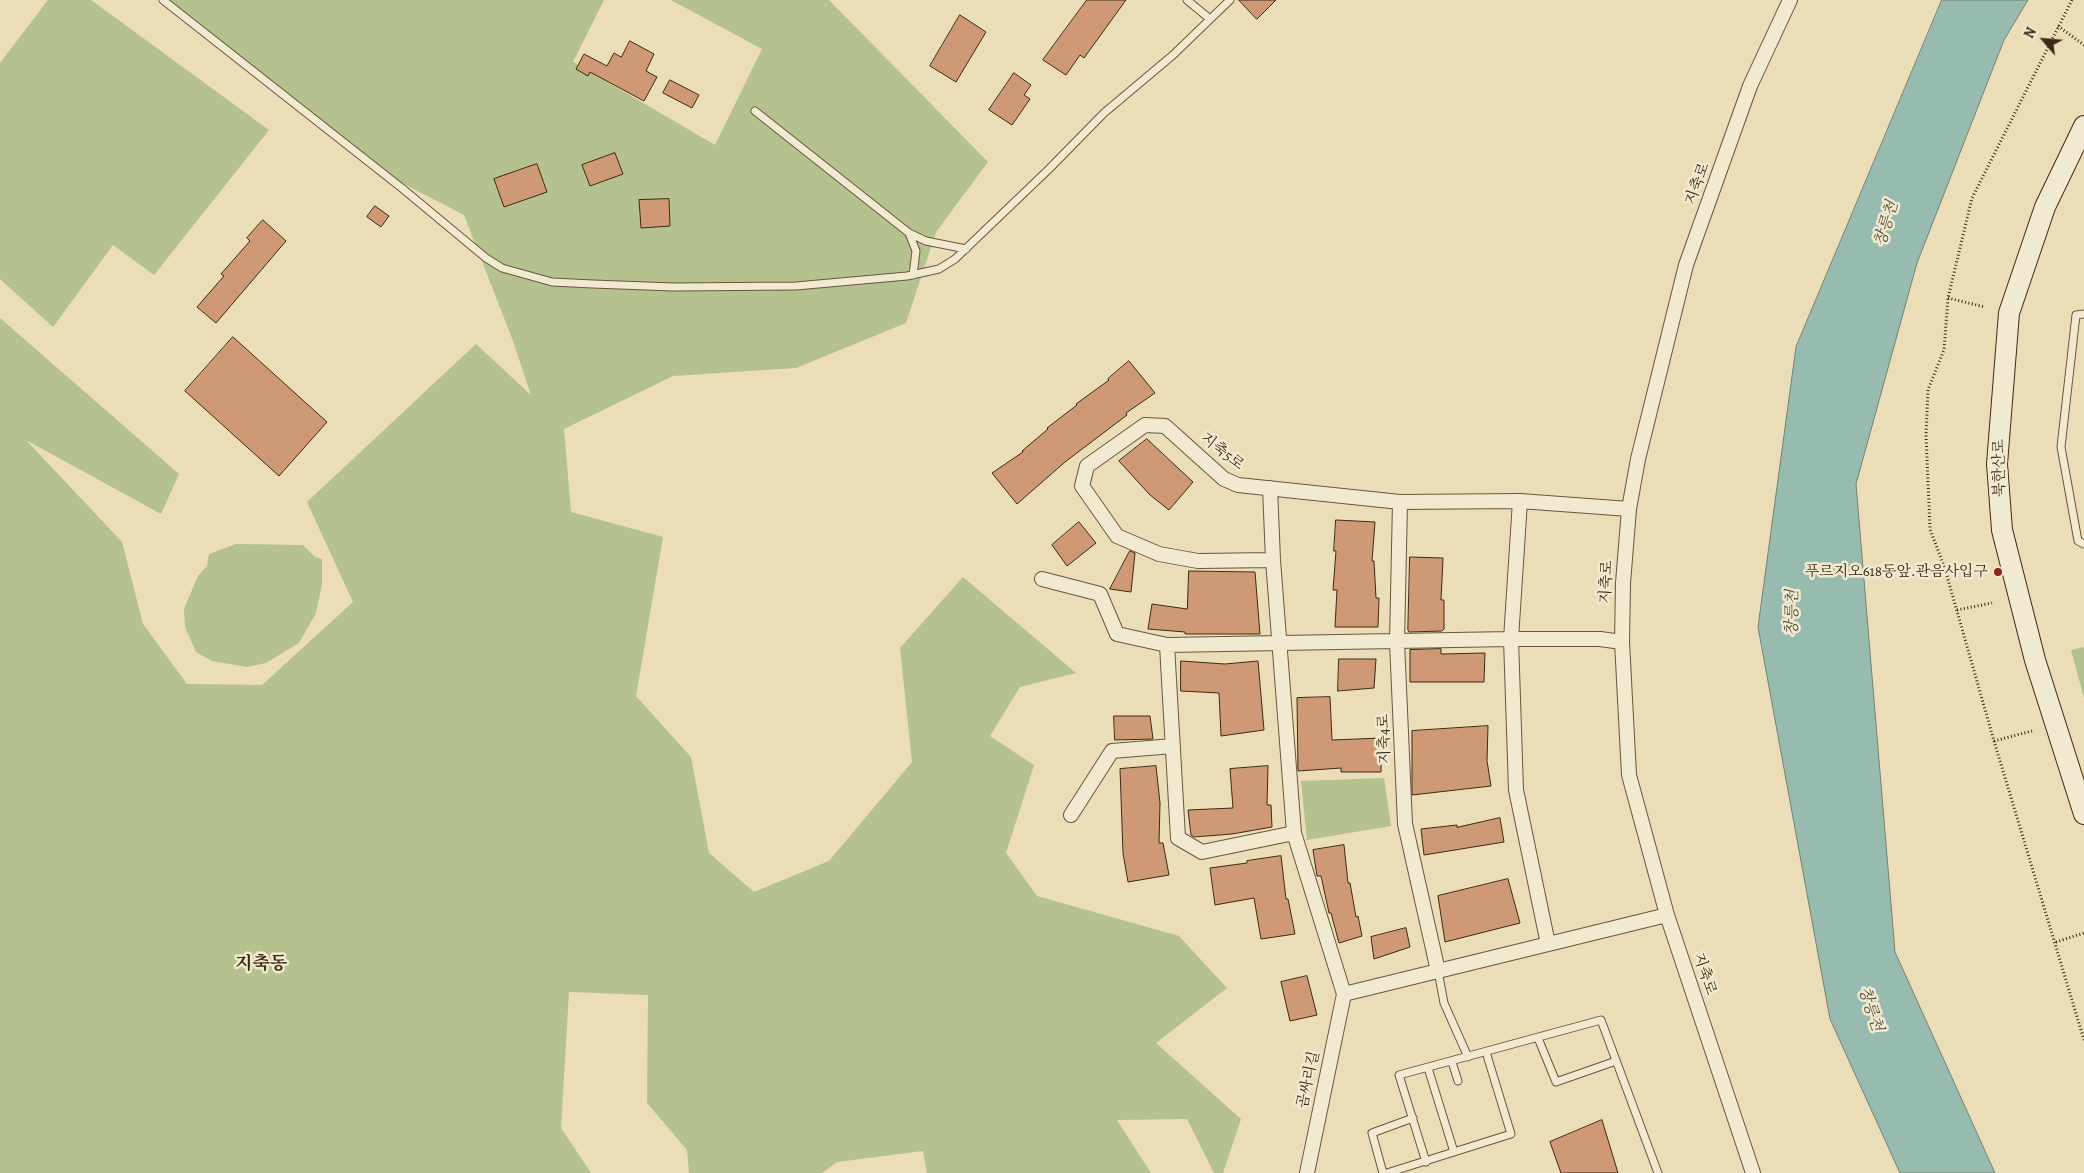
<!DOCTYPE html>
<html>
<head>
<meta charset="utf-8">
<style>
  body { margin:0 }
  #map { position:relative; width:2084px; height:1173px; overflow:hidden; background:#eaddb7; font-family:Alegreya,serif }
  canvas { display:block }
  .north { position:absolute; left:2019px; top:15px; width:50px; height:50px; -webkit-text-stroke:4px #f1e9d0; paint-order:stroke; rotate:297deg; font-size:14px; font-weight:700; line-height:20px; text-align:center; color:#3c2a14 }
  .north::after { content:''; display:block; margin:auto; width:18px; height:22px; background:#3c2a14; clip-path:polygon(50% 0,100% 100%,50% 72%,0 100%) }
</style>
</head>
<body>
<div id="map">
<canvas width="2084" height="1173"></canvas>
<div class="north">N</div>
</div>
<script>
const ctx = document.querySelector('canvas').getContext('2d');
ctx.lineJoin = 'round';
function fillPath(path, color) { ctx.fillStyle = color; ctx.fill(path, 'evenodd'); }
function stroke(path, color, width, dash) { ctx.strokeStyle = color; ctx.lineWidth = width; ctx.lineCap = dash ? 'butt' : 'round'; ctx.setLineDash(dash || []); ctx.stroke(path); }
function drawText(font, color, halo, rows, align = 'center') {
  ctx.font = font + ' Alegreya,"Noto Serif KR",serif'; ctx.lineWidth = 5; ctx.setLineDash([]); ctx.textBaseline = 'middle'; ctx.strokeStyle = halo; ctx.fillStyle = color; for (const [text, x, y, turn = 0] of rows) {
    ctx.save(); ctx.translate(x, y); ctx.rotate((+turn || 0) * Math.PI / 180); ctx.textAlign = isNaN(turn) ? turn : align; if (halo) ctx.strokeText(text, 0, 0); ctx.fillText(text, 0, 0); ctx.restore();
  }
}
const green = new Path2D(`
  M48,0H91L269,130L154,275L113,245L53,327L0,279V63Z
  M161,0H604L573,62L715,145L762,49L671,0H829L988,162L936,232L906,323L796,368L673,376L564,429L571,512L663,537L636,696L691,757L709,853L754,892L829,861L912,762L900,648L963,577L1076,673L1020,687L990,736L1034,765L1006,853L1037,896L1179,936L1227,988L1156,1043L1241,1119L1223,1173H1214L1187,1119L1117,1120L1151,1173H927L923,1151L837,1162L822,1173H689L687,1150L647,1103L648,995L569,992L561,1128L591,1173H0V318L179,474L161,514L26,440L122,542L143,624L187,684L262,685L353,602L307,502L476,344L531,395L513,341L464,215L377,170Z
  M236,544L303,545L315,557L322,559V585L316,613L299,643L266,663L247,667L212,661L196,652L185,627L184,609L198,576L207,566L209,554Z
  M2084,647V698L2071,650Z
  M1384,778L1391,826L1307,840L1301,781Z`);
const water = new Path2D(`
  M1942,0H2028L2004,40L1917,263L1856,484L1895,952L1995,1173H1900L1830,1019L1758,627L1796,347Z`);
const building = new Path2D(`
  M1087,0H1126L1084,58L1080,55L1066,75L1043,60Z
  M1239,0H1276L1257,19Z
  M960,15L986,32L956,82L930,66Z
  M630,41L654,54L646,71L657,77L644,101L590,72L588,76L576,69L584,54L607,66L614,53L621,57Z
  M1014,73L1031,85L1024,95L1030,99L1012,125L989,110Z
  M670,80L699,95L692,108L663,93Z
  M615,153L623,174L590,186L582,165Z
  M537,164L547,192L504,207L494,179Z
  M669,199L670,226L641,228L639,200Z
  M375,206L389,216L381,227L367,217Z
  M263,220L286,241L216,323L197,307L224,276L221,274L250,241L247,238Z
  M233,337L327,422L279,476L185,391Z
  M1129,361L1155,393L1126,413L1127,415L1065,462L1017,504L992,473L1023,452L1022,451L1048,429L1047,428L1077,405L1076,404L1109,380L1108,379Z
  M1147,439L1193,482L1169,510L1150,495L1119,461Z
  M1336,520L1375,522L1372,561H1374L1376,598H1379L1378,627H1335L1337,590H1333L1336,551H1334Z
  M1079,522L1096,543L1067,566L1052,545Z
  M1130,551L1135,553L1131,592L1110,589Z
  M1410,557L1443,558L1441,600H1444V629L1442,631L1409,632L1408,630Z
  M1189,571L1255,572L1260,634H1185V632L1148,629L1152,604L1187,609Z
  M1441,649V654L1485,653L1484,682H1410V650Z
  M1339,659H1376L1374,688L1338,691Z
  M1181,661L1225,664L1258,661L1264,730L1221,736L1219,693L1181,691Z
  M1330,697L1332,740L1381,738V772H1341V768L1298,771L1297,698Z
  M1114,716H1150L1153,739L1115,740Z
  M1488,726L1487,761L1491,786L1412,795V731Z
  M1156,766L1160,803L1159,843H1163L1169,875L1128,882L1123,853L1120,769Z
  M1268,766L1267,805H1271L1272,827L1232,834L1194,837L1191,835L1188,810L1233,808L1230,769Z
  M1500,818L1504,842L1424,855L1421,829L1457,825V827Z
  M1344,845L1348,883H1350L1356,917L1358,916L1362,936L1339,943L1331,913H1329L1321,876H1317L1313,850Z
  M1281,856L1286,899H1288L1295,934L1261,939L1254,898L1215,905L1210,868L1247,863V861Z
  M1508,879L1520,923L1445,942L1438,896Z
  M1406,928L1410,947L1374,959L1371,937Z
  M1307,976L1317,1015L1290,1021L1281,982Z
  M1602,1120L1618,1173H1561L1550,1142Z`);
const path = new Path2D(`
  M2072,0L1972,198L1948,298L1944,350L1928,390L1926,435L1930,529L1945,569L1994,741L2084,1040
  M2058,26L2084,45
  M1948,298L1985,307
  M1957,610L1992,603
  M1994,741L2032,731
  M2056,942L2084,933`);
const lane = new Path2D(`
  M163,0L403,189L486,258L502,268L552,282L593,284L673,287L796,286L907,276L939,269L955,259L1049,169L1104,113L1173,55L1230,0
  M1187,0L1210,19
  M755,111L909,233
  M913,275L916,251L909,233L926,241L966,249
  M2084,314L2076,315L2061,447L2078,541L2084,544
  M1438,971L1444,1003L1468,1057
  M1538,1038L1556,1082L1616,1061
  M1452,1062L1458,1081
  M1428,1068L1454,1152
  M1426,1162L1399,1075L1601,1020L1658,1173
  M1383,1173L1372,1133L1413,1118
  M1387,1173L1511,1134L1486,1052`);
const street = new Path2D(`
  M1270,488L1273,560L1294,833L1344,994L1667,915
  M1520,501L1511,639L1516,790L1548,944
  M1400,502L1397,642L1405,824L1438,971
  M1273,560L1198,561L1159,554L1117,536L1082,486L1087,466L1145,425L1165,426L1224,479L1238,485L1400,502L1520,501L1629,509
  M1042,579L1100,594L1117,634L1167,645L1511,639H1600L1622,642
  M1167,645L1178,838L1202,852L1294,833
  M1071,815L1112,751L1173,746
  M1307,1173L1344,994
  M1753,1173L1667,915L1629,775L1622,642L1623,583L1629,509L1638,459L1686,265L1750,86L1790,0`);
const secondary = new Path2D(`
  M2084,126L2045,207L2009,313L1997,464L2002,530L2035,660L2084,814`);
const markers = [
  [1998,572,5,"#8f2418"]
];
const streetNames = [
  ["지축로",1698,184,-70],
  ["지축5로",1222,452,38],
  ["북한산로",2000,468,-91],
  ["지축로",1607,582,-87],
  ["지축4로",1385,739,-92],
  ["지축로",1704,974,71],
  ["곰싸리길",1309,1080,-78]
];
const poiNames = [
  ["푸르지오618동앞.관음사입구",1988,572]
];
const waterNames = [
  ["창릉천",1887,224,-73],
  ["창릉천",1793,613,-89],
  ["창릉천",1870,1009,72]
];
const quarterNames = [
  ["지축동",261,965]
];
fillPath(green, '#b5c18f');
fillPath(water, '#98bbb0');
stroke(water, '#738172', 1);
fillPath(building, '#d09975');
stroke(building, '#3c2a14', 1);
stroke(lane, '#68573d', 9);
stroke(street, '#68573d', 16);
stroke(secondary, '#3c2a14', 22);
stroke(path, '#3c2a14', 3, [1, 2.5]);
stroke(lane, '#f1e9d0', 7);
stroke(street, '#f1e9d0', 14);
stroke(secondary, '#f1e9d0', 20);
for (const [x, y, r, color] of markers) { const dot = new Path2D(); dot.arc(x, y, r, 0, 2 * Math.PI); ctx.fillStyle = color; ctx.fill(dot); stroke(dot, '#f1e9d0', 2); }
drawText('15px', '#3c2a14', '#f1e9d0', streetNames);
drawText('15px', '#3c2a14', '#f1e9d0', poiNames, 'right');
drawText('italic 16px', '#534e3b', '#f1e9d0', waterNames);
drawText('bold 18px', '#3c2a14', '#f1e9d0', quarterNames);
</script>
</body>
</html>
